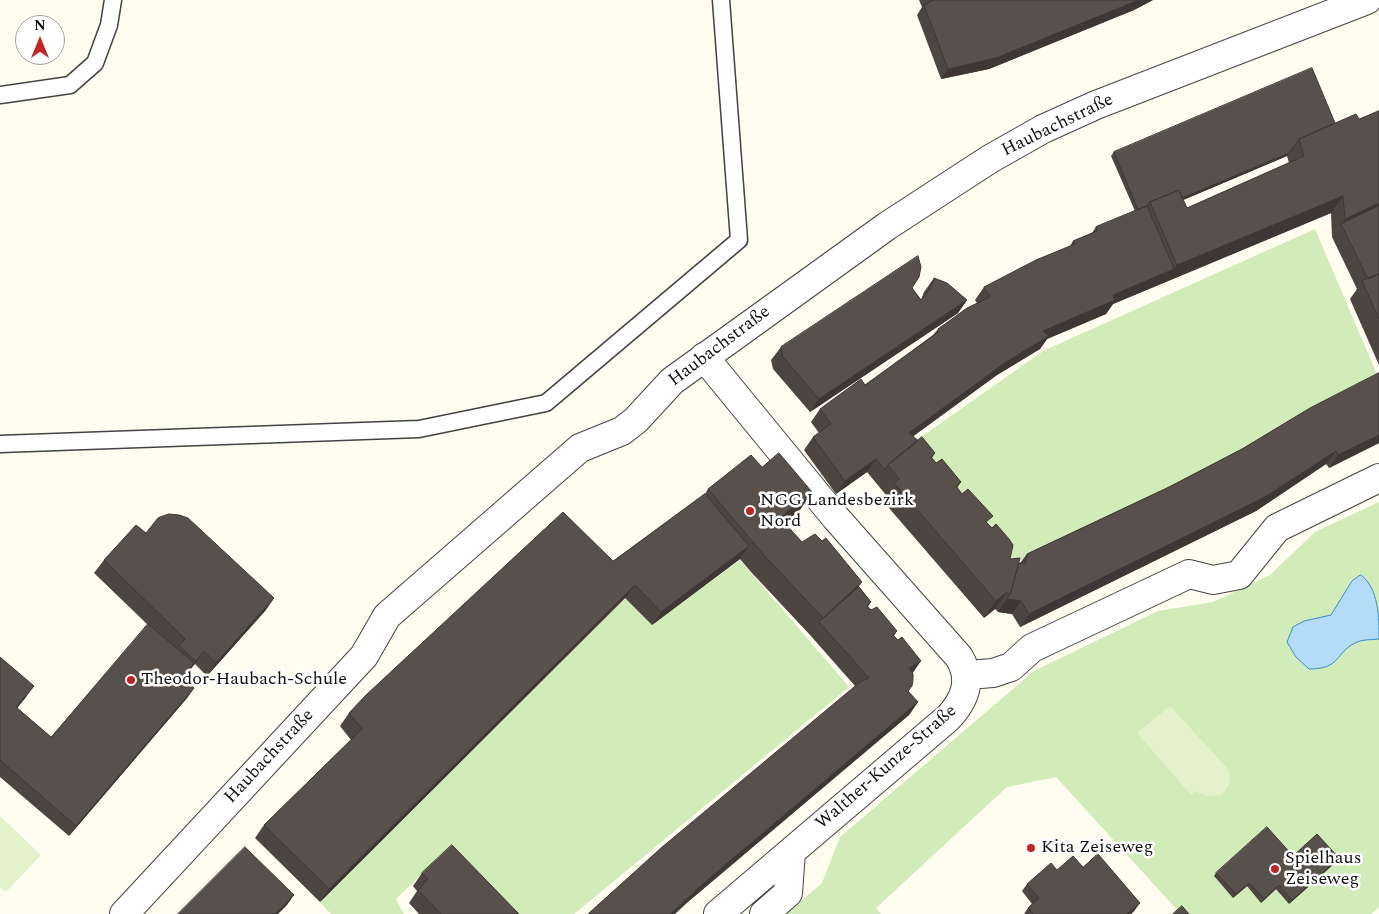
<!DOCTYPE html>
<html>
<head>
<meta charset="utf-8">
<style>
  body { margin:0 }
  #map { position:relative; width:1379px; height:914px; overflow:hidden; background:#fffdf0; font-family:Spectral,serif }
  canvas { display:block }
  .north { position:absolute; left:15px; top:15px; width:50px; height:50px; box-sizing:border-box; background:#fff; border:1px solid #9f9f9f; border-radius:50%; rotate:0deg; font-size:14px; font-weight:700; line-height:20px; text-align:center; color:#0f0f0f }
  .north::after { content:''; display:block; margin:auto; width:18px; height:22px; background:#c32324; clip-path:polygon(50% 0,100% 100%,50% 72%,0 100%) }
</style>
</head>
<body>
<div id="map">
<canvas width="1379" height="914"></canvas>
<div class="north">N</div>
</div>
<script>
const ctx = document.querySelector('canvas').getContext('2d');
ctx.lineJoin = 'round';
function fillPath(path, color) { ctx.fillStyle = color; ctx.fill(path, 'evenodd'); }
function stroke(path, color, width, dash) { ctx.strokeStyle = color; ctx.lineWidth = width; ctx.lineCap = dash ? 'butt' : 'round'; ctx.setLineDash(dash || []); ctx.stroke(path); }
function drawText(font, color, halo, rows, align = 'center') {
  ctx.font = font + ' Spectral,serif'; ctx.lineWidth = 5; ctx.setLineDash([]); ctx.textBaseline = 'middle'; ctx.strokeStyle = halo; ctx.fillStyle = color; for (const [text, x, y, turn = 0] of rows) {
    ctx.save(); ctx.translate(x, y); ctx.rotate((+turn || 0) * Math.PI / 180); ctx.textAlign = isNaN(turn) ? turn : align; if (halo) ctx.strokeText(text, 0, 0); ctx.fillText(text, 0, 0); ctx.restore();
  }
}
const green = new Path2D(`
  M1315,229L1379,379V385L1011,565L907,447L1043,351Z
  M1379,502V907L1371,914H1181L1056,777L1007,787L876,908L881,914H786L822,883L840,837L1034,671L1158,611L1213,602L1270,575L1315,532Z
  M740,560L849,687L574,914H517L449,848L396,899L404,914H331L320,902L625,598L652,625Z`);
const pitch = new Path2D(`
  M1170,706L1229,770L1230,783L1222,795L1207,797L1196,791L1191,795L1137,733Z
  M0,816L41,855L6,892L0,887Z`);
const water = new Path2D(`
  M1361,575C1379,589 1379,617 1379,639C1371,640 1363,639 1355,643C1335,653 1341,669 1309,669L1296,657L1287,642L1293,627L1304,621L1331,615L1352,581Z`);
const service = new Path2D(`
  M0,95L70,85L95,63L109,25L113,0
  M0,444L419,429L546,403L739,240L721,0`);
const minor = new Path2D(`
  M704,357L836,518L959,657C973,680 965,700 948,718L718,914
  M967,675L993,673L1011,667L1032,648L1189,574L1213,580L1239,575L1277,528L1379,478
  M124,914L364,656L387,616L580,448L622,431L636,420L672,381L887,226L990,159L1043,129L1096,105L1367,0
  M764,914L788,893L791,852`);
const wall = new Path2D(`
  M919,0H1153L1134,10L989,69L941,79L917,15L922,7Z
  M1379,111V365L1350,299L1357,289L1332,237L1331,213L1113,304L1106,314L1047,339L1040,349L997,375L913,436L935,453L932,458L936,463L961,482L957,488L987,523L1010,559L1020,563L1027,554L1169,487L1242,449L1379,373V443L1329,468L1326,464L1256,511L1020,627L1012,614L998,612L995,609L984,618L882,500L886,495L867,472L836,494L804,450L813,437L819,433L811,422L820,409L865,385L933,335L938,329L977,303L975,300L984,287L1070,246L1073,241L1092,233L1096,227L1135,211L1111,156L1114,152L1335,123L1359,119ZM1287,156L1289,163L1187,208L1183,200Z
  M934,278L967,300L958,313L810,412L773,369L771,360L781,347L912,288L921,300L924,292Z
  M708,489L800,510L784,523L802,542L859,587L871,602L868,607L897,631L894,636L913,673L908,692L918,702L909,715L689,901L855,686L810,635L751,572L740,559L652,625L625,598L320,902L255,838L264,825L351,740L340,726L349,713L613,561L705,494Z
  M146,533L274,598L265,611L207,676L195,664L183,678L194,688L187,698L69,836L0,777V657L26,697L17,708L51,737L148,625L94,573L104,560Z
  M1293,856L1339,858L1336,862L1289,904L1276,889L1261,903L1247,886L1233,898L1214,876L1216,873Z
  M1083,867L1135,910L1131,914H1024L1028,908L1032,904L1022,891L1027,884L1057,870Z
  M422,873L519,914H419L409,903L417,891L413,886Z`);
const shadedWall = new Path2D(`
  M1139,0H1153L1134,10L989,69L941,79L948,69Z
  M1289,153L1287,156L1155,212L1154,210Z
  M1343,196L1331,213L1113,304L1106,314L1047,339L1040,349L997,375L900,446L909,433L1043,331L1113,295L1174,269L1177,265Z
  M1379,203V215L1341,224L1345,219Z
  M967,300L958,313L810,412L819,399Z
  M1379,435V443L1329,468L1338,455Z
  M1336,451L1326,464L1256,511L1020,627L1029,614Z
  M876,459L867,472L836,494L845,481Z
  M812,492L800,510L768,536L780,518Z
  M749,546L740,559L652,625L661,612Z
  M862,582L850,600L819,622L823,618Z
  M635,585L625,598L320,902L329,889Z
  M1007,592L995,609L984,618L996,601Z
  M274,598L265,611L207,676L216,663Z
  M1007,599L1021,601L1012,614L998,612Z
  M204,651L187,674L175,688L182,678Z
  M921,661L912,674L909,668Z
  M34,686L26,697L9,718L16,707Z
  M194,688L187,698L69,836L76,826Z
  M918,702L909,715L689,901L675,914H670L698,888Z
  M1339,858L1336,862L1289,904L1292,900Z
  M1249,883L1247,886L1233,898L1236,894Z
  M1279,885L1276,889L1261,903L1264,899Z
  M294,895L287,905L278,914H275Z
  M1140,903L1135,910L1131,914H1127Z`);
const building = new Path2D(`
  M931,0H1139L996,58L948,69L924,5L932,1Z
  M1312,68L1335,123L1299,139L1289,153L1182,198L1179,190L1150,202L1147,206L1138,210L1114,152Z
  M1379,111V203L1345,219L1343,196L1177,265L1150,202L1179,190L1187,208L1304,156L1299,139L1356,114L1359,119Z
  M1147,206L1174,269L1113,295L1115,300L1043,331L1049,336L1006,362L909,433L918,441L888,465L885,470L876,459L845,481L813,437L831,424L820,409L861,379L865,385L940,331L938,329L967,308L990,297L984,287L1036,260L1075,244L1073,241L1097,231L1096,227Z
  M1379,206V274L1368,279L1341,224Z
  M918,256L921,267L919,277L912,288L921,300L930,289L934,278L947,283L967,300L819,399L782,356L781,347Z
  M1379,274V319L1362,281Z
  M1379,373V435L1338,455L1336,451L1265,497L1029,614L1021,601L1007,599L1010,595L1019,563L1025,564L1027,554L1169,487L1242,449L1310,408Z
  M922,437L935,453L931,457L936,463L942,459L961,482L956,486L962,494L968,489L993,516L986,522L992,528L996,524L1009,539L1013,545L1010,559L1020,558L1010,595L1007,592L996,601L894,483L899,479L888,465Z
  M779,453L812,492L780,518L802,542L815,534L822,541L826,538L862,582L823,618L763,554L708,489L751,455L762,467Z
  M705,494L749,546L661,612L635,585L329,889L264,825L362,729L349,713L366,695L563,512L613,561Z
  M169,514L179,515L188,518L274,598L216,663L204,651L196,661L179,646L185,639L104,560L136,525L146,533L158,518Z
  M859,587L871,602L867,606L871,610L877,607L897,631L893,635L898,640L902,637L921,661L909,668L913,674V680L912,686L908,691L918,702L698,888L670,914H588L661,848L860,682L869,678L819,622Z
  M148,624L194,663L182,678L194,688L76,826L0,760V657L34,686L16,707L51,737Z
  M1267,827L1293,856L1317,834L1339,858L1292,900L1279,885L1264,899L1249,883L1236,894L1216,873Z
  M452,845L519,914H441L418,890L428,879L422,873Z
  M245,847L294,895L275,914H178Z
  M1098,854L1140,903L1127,914H1033L1028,908L1039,898L1027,884L1051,863L1057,870L1073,856L1083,867Z
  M1182,906L1189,914H1173Z`);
const markers = [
  [750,511,5,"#c32324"],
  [131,680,5,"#c32324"],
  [1031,848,5,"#c32324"],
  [1275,869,5,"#c32324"]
];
const streetNames = [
  ["Haubachstraße",1058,126,-26],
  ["Haubachstraße",720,347,-37],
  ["Haubachstraße",270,757,-47],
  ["Walther-Kunze-Straße",887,768,-41]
];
const poiNames = [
  ["NGG Landesbezirk",760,501],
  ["Nord",760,522],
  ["Theodor-Haubach-Schule",141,680],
  ["Kita Zeiseweg",1041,848],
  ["Spielhaus",1285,859],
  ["Zeiseweg",1285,880]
];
fillPath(green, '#d1ebb9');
fillPath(pitch, '#e3f2cb');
fillPath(water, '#b4dcf8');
stroke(water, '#398ed1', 1);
stroke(service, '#424242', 19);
stroke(minor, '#424242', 30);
stroke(service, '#fff', 16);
stroke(minor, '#fff', 28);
fillPath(wall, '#4c4540');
fillPath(shadedWall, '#3e3834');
fillPath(building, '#58504b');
stroke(building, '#3e3834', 1);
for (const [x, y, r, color] of markers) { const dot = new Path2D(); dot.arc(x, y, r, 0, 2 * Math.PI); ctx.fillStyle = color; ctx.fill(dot); stroke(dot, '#fff', 2); }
drawText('18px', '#0f0f0f', '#fff', streetNames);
drawText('18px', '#0f0f0f', '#fff', poiNames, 'left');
</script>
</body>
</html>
